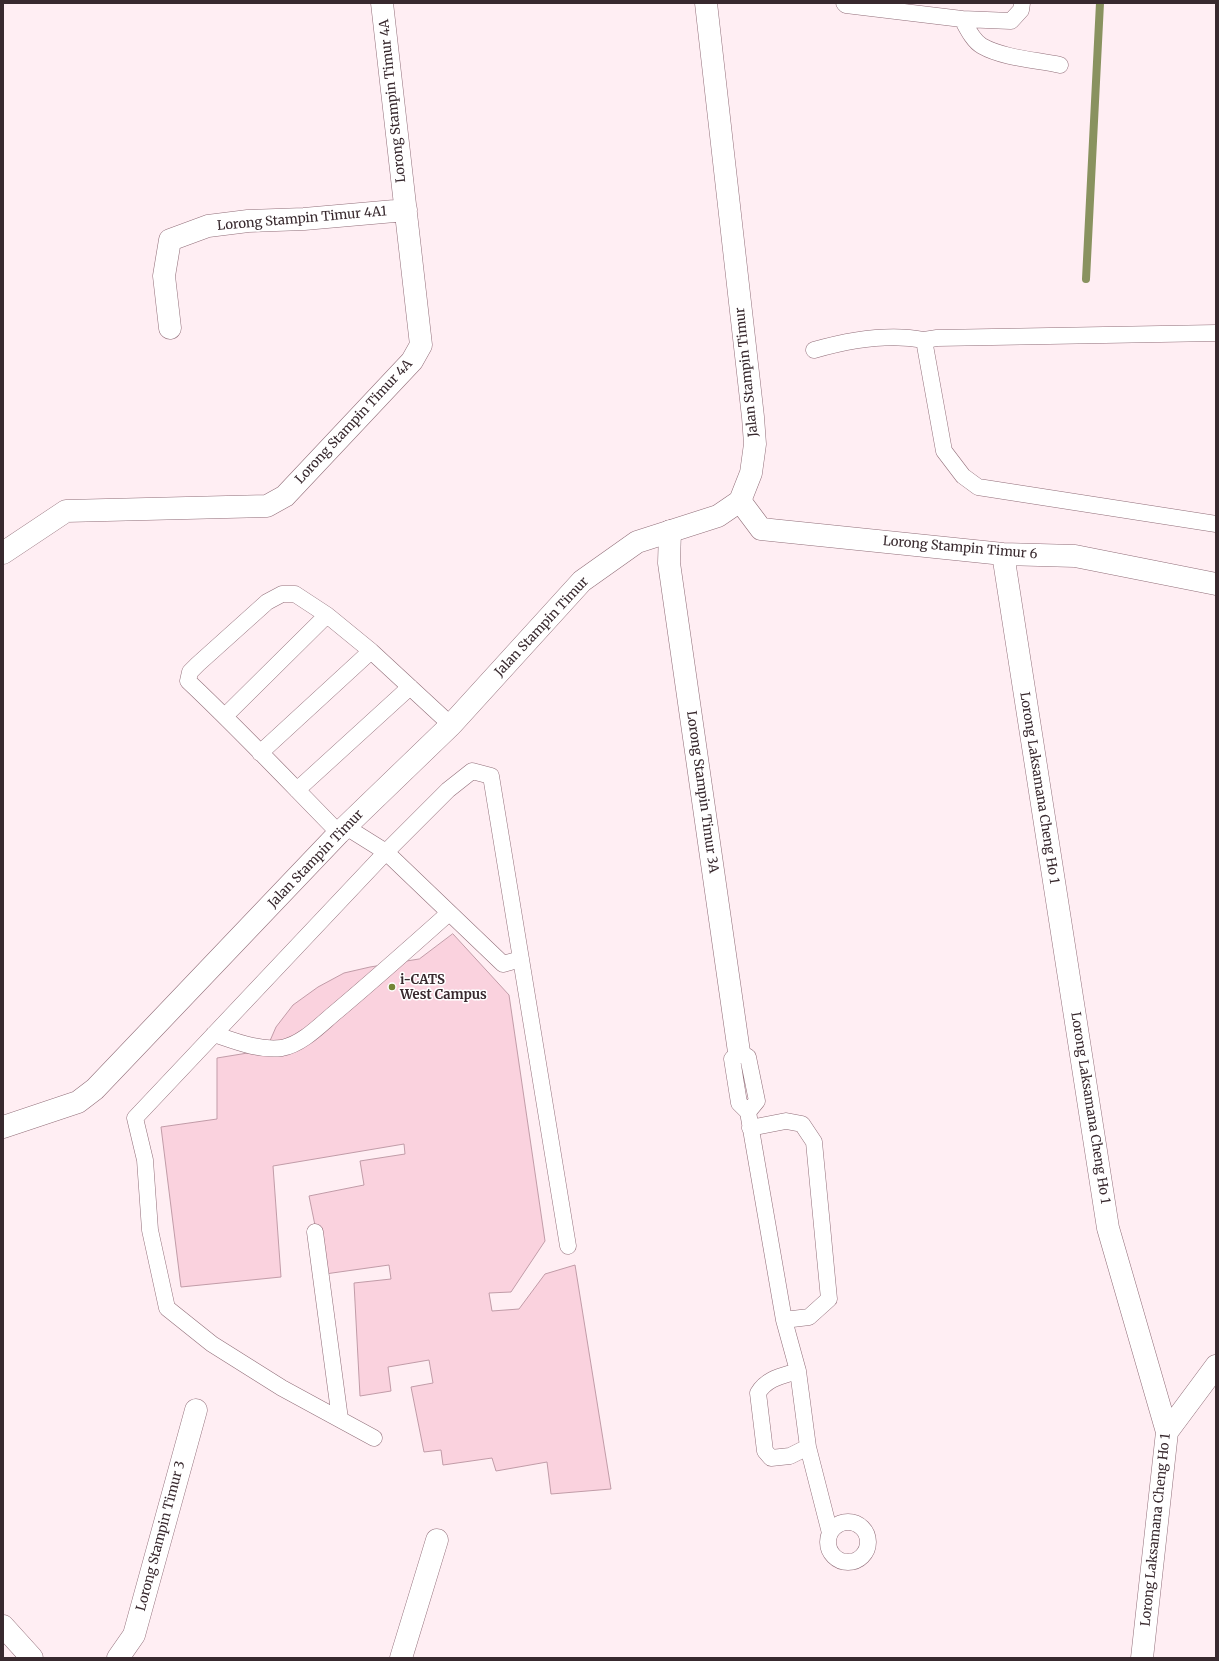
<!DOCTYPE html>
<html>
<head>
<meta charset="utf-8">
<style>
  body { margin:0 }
  #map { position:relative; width:1219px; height:1661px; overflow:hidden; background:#ffeef3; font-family:Merriweather,serif }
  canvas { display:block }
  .frame { position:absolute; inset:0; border:4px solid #38292e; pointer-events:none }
</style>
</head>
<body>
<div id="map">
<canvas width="1219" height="1661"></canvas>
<div class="frame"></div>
</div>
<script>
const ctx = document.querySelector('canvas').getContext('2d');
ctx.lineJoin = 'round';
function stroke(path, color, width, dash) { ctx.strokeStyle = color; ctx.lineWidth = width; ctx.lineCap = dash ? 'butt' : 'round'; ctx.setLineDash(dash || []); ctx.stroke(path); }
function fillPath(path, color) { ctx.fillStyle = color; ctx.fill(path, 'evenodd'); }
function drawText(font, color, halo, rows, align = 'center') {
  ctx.font = font + ' Merriweather,serif'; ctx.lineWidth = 3; ctx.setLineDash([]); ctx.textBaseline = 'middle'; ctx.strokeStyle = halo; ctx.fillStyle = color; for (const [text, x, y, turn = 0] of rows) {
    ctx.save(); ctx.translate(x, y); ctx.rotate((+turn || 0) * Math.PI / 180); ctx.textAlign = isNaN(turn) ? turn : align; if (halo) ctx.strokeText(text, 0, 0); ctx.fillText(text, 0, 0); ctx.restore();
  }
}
const stream = new Path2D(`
  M1086,279L1100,3`);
const building = new Path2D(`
  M453,934L509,995L545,1241L511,1292L489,1293L492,1311L519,1309L545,1274L575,1265L611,1489L551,1494L547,1462L496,1471L492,1458L443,1465L441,1450L424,1452L411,1387L433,1383L429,1360L388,1367L391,1391L360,1396L354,1283L391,1279L389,1265L325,1274L309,1196L364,1185L360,1161L405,1154L404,1144L273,1166L281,1277L181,1287L161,1127L217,1119V1058L266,1050L276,1027L293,1005L318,987L344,973L370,967L419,959Z`);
const service = new Path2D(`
  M844,3L846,5L962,19C967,28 973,41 982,46C1003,58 1037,60 1060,65
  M962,19L1011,21L1021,10L1022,3
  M924,340L937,338L1216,333
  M814,350C849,340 888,333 924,340L944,451L963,476L978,487L1216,524
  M225,716L327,615
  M260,753L371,651
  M297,790L410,687
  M346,827L386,852L503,964L521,959
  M339,833C289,782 240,730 188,681L190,672L198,664L267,602L282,594H295L327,615L371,651L451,725
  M214,1034C235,1041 259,1051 282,1048C303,1044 321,1024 337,1011C375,979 412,946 449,913
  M748,1112L757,1101L748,1057L739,1052L732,1059L739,1103L748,1112L784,1320L798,1371L808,1447L830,1533
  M750,1128L786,1121L802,1124L814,1142L829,1299L809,1317L784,1320
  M315,1232L340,1419
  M798,1371C782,1376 767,1378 758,1393L765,1451L771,1458L790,1456L808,1447
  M374,1438L282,1388L212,1344L167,1308L150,1230L145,1160L135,1118L386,852L448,790L472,771L491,776L568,1246
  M828 1542a20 20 0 1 1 40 0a20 20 0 1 1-40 0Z`);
const minor = new Path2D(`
  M170,328L164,276L170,240L208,226L248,221L304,219L406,210
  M740,501L761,529L1003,554L1075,556L1216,584
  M670,531L669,563L739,1052
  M3,553L66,511L267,506L285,496L412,361L421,345L382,3
  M1003,554L1108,1228L1167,1432L1142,1658
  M1167,1432L1216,1366
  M118,1658L134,1635L196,1410
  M401,1658L437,1540`);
const tertiary = new Path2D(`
  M3,1127L78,1102L95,1089L339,833L451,725L582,581L637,542L718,516L740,501L751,473L755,444L753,417L706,3
  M3,1626L32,1658`);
const markers = [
  [392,987,4,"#738535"]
];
const streetNames = [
  ["Lorong Stampin Timur 4A",393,101,-96],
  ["Lorong Stampin Timur 4A1",302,219,-5],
  ["Jalan Stampin Timur",747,372,-96],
  ["Lorong Stampin Timur 4A",354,422,-47],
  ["Lorong Stampin Timur 6",960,548,5],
  ["Jalan Stampin Timur",542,627,-47],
  ["Lorong Laksamana Cheng Ho 1",1039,788,81],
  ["Lorong Stampin Timur 3A",702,792,82],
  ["Jalan Stampin Timur",316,859,-46],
  ["Lorong Laksamana Cheng Ho 1",1090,1108,81],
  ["Lorong Laksamana Cheng Ho 1",1156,1530,-84],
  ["Lorong Stampin Timur 3",161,1536,-75]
];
const poiNames = [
  ["i-CATS",400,980],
  ["West Campus",400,995]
];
stroke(stream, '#89925f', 8);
fillPath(building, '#fad2de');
stroke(building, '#c19ba7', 1);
stroke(service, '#916e79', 17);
stroke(minor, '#916e79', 23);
stroke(tertiary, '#916e79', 23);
stroke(service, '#fff', 16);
stroke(minor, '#fff', 22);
stroke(tertiary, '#fff', 22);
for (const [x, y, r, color] of markers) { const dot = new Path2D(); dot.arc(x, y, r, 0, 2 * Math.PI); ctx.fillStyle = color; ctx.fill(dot); stroke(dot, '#fff', 1.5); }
drawText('13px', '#38292e', '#fff', streetNames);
drawText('bold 13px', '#38292e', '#fff', poiNames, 'left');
</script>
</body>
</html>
